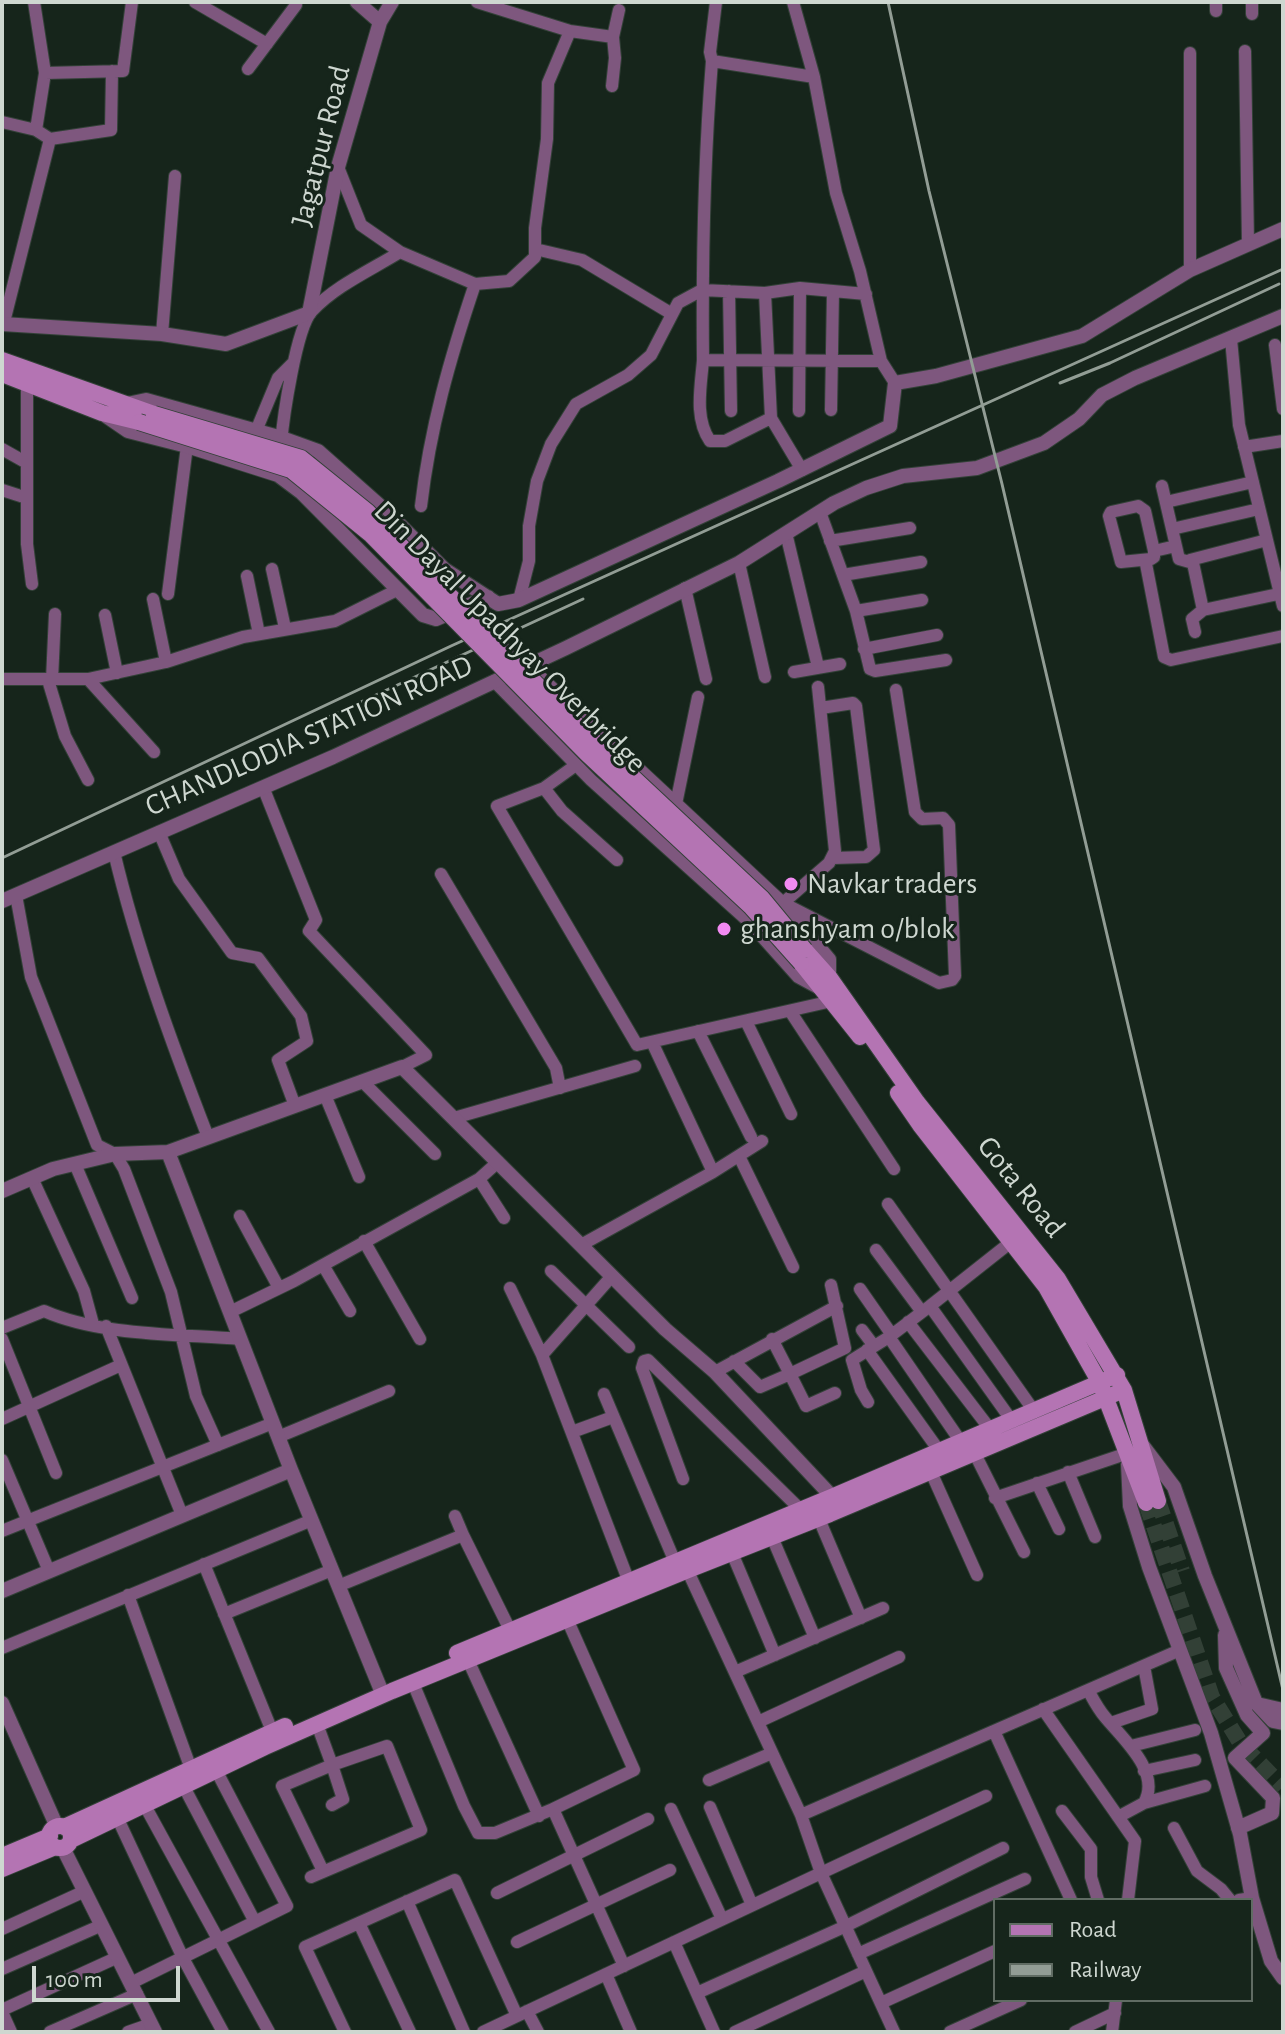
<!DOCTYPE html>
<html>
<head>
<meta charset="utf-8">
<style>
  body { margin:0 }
  #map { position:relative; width:1285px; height:2034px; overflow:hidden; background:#16251b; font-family:"Alegreya Sans",sans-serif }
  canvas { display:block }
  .frame { position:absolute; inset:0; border:4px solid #ced7d0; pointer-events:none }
  .legend { position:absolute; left:993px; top:1898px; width:260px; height:104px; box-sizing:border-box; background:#16251b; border:2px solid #606c63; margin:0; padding:10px 14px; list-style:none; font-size:24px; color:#ced7d0 }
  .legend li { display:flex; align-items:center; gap:16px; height:40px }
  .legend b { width:40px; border:2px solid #606c63 }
  .scale { position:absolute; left:32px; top:1966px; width:148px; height:36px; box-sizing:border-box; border:4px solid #ced7d0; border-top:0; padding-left:10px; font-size:24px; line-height:28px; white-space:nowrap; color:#ced7d0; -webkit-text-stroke:6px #16251b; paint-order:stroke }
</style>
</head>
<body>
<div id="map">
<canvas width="1285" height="2034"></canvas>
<div class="frame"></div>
<ul class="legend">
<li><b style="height:10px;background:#b474b3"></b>Road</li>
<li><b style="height:10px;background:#929d95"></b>Railway</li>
</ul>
<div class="scale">100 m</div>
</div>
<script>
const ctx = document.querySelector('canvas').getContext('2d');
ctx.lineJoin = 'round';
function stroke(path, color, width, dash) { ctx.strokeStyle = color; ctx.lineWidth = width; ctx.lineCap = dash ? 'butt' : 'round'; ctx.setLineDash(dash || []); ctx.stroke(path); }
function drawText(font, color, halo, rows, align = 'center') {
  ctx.font = font + ' "Alegreya Sans",sans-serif'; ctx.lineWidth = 6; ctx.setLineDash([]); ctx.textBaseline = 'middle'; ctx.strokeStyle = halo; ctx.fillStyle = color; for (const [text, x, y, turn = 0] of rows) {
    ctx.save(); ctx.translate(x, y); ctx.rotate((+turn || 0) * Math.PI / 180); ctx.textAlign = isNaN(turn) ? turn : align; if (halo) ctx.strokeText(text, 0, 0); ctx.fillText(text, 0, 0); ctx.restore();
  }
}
const secondaryTunnel = new Path2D(`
  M1158,1501L1182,1571
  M1146,1503L1212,1697L1241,1744L1283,1787`);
const minor = new Path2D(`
  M34,2L45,73L123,71L132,2
  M195,2L267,44
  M793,2L814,77L836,193L860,271L881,361L895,383
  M1216,2V11
  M1252,2V14
  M570,31L613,37L615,58L612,86
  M613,37L619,10
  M1245,51L1248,244
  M1190,53V270
  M712,61L710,52L716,2
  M248,69L296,5
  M814,77L712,61C704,161 702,260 703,360L881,361
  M2,122L36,130
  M50,139L111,130L112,71
  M338,167L361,225L400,252L475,284L509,281L535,257V228L547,139L548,83L570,31L477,2
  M535,249L582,260L672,314
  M729,291L731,411
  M765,293L800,288L866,294
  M4,322L50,139L36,130L45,73
  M162,334L175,176
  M1231,339L1239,425L1283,606
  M1275,345L1283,409
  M703,360C701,386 694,418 710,441H725L771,418
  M27,385V544L32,584
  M831,410L833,291
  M799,411L800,288
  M256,431L278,378L292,364
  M281,444C283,419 296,328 312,311C335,286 371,270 400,252
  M1244,447L1283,441
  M2,449L27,463
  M1162,486L1179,559L1193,563L1203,610L1192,619L1195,632
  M2,490L27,498
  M1166,502L1253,482
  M421,506C430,428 450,358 475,284
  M820,512L856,611L870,669L875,671L946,660
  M1172,529L1259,509
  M786,533L818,667
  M830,541L910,528
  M1154,551L1145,511L1138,506L1111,512L1109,516L1121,562L1151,559L1154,557V551L1176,546
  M1190,560L1267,540
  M739,563L765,677
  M1146,564L1164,657L1171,660L1283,636
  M272,569L285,628
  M843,575L921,562
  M247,576L259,634
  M685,588L706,679
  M168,594L187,446
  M153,599L166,662
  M519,600L529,561V526L537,481L551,444L576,404L628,375L651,355L678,303L702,290L765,293L771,418L802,470
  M1203,610L1283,593
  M856,611L922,600
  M105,615L117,673
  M864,649L937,635
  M531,668L783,903L830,959V978
  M794,672L840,664
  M2,679H88L166,662L243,637L335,621L397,590
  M88,679L154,752
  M48,680L65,736L88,780
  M52,680L55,614
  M494,681L591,780L748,921L798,977L820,989
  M821,708L853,703L856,706L874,850L866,857L833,858
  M576,765L544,788L497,806L637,1045L832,1001
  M263,787L316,920L309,931L426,1055L402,1067
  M544,788L562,811L617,860
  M674,806L676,804L698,697
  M159,832L179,879L232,953L258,958L301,1016L307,1041L278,1060L295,1106
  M114,852C137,949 172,1044 208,1137
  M441,874L556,1068L560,1088
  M16,895L31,977L97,1145L115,1154L124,1169L171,1292L196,1396L218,1445
  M783,903L939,983L952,980L955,976L949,825L943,818L922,819L915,812L896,690
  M783,903L829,863L835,851L818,687
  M790,1011L894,1169
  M746,1021L791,1114
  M698,1031L751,1137
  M652,1042L713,1172
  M362,1081L435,1154
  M325,1095L359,1177
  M454,1118L635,1066
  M739,1156L793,1267
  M75,1164L132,1298
  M32,1178L84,1291L93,1324
  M479,1179L504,1218
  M888,1204L1034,1411
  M240,1216L279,1288
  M364,1241L420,1339
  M581,1245L713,1172L762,1141
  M876,1250L922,1312
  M323,1265L350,1311
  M551,1271L629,1347
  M510,1288L542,1355L629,1582
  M860,1289L892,1335
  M930,1306L1011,1242
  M230,1312L294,1281L479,1179L498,1162
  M908,1322L990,1429
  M106,1326L182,1515
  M2,1328L44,1311C101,1336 179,1334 240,1339
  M862,1330L874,1346
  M889,1337L961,1442
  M2,1339L56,1473
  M772,1339L790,1374L845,1348L831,1285
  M867,1350L940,1452
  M542,1355L612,1276
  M734,1361L760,1387L790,1374L806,1406L835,1393
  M715,1372L837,1306
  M604,1394L675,1562
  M868,1402L861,1390L852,1360L889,1337L930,1306L1012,1421
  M2,1419L121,1365
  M572,1432L613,1417
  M278,1437L389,1391
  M975,1454L1024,1552
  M2,1460L49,1571
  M931,1472L977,1575
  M1068,1472L1095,1537
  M683,1479L642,1368L644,1361L648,1360L801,1510
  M1037,1483L1059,1529
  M995,1498L1128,1453
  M455,1516L463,1535
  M819,1519L861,1618
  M2,1531L273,1423
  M772,1537L815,1638
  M732,1553L775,1655
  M204,1564L272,1731
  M685,1565L801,1815
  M338,1586L463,1535L510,1630
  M128,1595L191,1769
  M224,1614L332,1570
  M567,1619L634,1770L553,1809L624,1966
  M2,1648L312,1520
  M468,1660L539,1816
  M735,1672L883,1608
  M413,1683L464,1806L478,1833H495L553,1809
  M1088,1690C1093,1699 1098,1709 1105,1717C1122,1738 1162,1772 1144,1803L1118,1817
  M1043,1709L1135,1841L1128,1900
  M758,1722L899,1657
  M1111,1723L1152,1709L1144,1666
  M994,1731L1071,1900
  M1131,1746L1195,1730
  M1144,1771L1195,1760
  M709,1780L772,1753
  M183,1785L255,1922
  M1144,1803L1205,1786
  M144,1804L269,2032
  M710,1807L752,1905
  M671,1809L722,1919
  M1062,1811L1091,1849V1877L1098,1900
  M117,1817L183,1958L223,2032
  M1174,1828L1197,1871L1221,1889L1230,1900
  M323,1871L282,1786L332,1765L343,1799L332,1805
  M311,1877L421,1830L387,1746L332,1765L317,1724
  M497,1893L648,1819
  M1239,1900L1252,1898
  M407,1901L464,2032
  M359,1923L410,2032
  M2,1929L85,1891
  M517,1942L670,1870
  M674,1942L714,2032
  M858,1954L1025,1879
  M2,1969L102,1925
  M606,1974L631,2032
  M131,1983L287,1906L216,1770
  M697,1993L846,1926L1003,1848
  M881,2003L995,1951
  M2,2010L118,1957
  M527,2011L538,2032
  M2,2012L11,2032
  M50,2032L137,1994
  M128,2032L151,2024
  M345,2032L305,1947L455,1880L517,2016
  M483,2032L821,1873L801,1815L1180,1650
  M735,2032L866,1971
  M894,2032L821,1873L986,1796
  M950,2032L1021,2000
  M1075,2032L1115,2013
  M1112,2032L1116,2000`);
const tertiary = new Path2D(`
  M357,2L380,22
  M2,324L162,334L226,344L309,313L338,167L380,22L392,2
  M127,404L146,400L282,438L318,451L388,513L444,569L498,604L519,600L778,481L890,426L895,383L936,376L1082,336L1190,270L1283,229
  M106,416L128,431L187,446L278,475L302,493L423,615L436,619L488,597
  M2,901L333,757L566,648L739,563L834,503L866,488L903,476L977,468L1044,443L1079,419L1102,395L1135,378L1283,316
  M2,1191L53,1169L115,1154L168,1152
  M1143,1446L1174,1487L1205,1576L1256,1703L1273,1721L1283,1723
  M1128,1464L1130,1506L1149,1567L1211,1733L1240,1834L1252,1898L1271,1961L1283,1978
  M2,1591L291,1470
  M1225,1635L1226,1668L1247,1715L1263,1733L1235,1758L1273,1798L1272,1813L1238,1828
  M383,1695L291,1470L168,1152L402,1067L665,1329L715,1372L839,1504
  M2,1703L57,1827
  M1257,1704L1283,1710
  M63,1848L155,2032`);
const secondary = new Path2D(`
  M2,360L154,414
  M2,374L102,413L139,422
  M805,950L830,978L917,1102L1058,1279L1124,1390L1158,1501
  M801,963L860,1037
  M898,1093L920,1125L1046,1287L1100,1383L1146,1503
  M457,1653L834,1496L1117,1375
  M49 1837a11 11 0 1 1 22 0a11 11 0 1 1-22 0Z
  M64,1827L285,1726
  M71,1840L265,1747L392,1691L688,1570L830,1514L1124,1390
  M2,1856L50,1836
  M2,1869L55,1847`);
const rail = new Path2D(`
  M888,2L929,191L1002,484L1283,1690
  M1060,383L1110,363L1279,284
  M322,720L583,599
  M2,858L451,646L1283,269`);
const secondaryBridge = new Path2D(`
  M154,414L301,458L368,512L573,721L762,898L805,950
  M139,422L291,470L370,534L587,754L751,907L801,963`);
const markers = [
  [791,884,8,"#f28af2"],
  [724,929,8,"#f28af2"]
];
const streetNames = [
  ["Jagatpur Road",321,146,-76],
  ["Din Dayal Upadhyay Overbridge",510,637,45],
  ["CHANDLODIA STATION ROAD",309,736,-24],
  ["Gota Road",1021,1187,51]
];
const poiNames = [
  ["Navkar traders",807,884],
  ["ghanshyam o/blok",740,929]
];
stroke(secondaryTunnel, '#324036', 16, [16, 8]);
stroke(minor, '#334138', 14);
stroke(tertiary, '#334138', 16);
stroke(secondary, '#334138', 18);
stroke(minor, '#7e577e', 12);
stroke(tertiary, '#7e577e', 14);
stroke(secondary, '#b474b3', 16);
stroke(rail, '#929d95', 3);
stroke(secondaryBridge, '#334138', 18, []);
stroke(secondaryBridge, '#b474b3', 16);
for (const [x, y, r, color] of markers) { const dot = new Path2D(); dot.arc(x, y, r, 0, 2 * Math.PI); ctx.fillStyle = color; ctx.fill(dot); stroke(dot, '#16251b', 3); }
drawText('30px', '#ced7d0', '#16251b', streetNames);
drawText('30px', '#ced7d0', '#16251b', poiNames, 'left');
</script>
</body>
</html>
